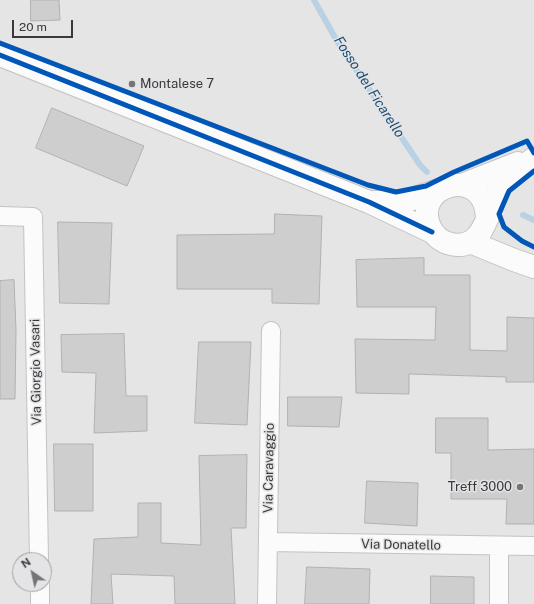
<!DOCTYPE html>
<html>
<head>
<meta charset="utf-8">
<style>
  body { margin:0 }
  #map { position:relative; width:534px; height:604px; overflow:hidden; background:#e5e5e6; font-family:"Public Sans",sans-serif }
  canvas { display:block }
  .north { position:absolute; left:12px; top:552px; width:40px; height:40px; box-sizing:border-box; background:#e4e4e7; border:1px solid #a0a0a2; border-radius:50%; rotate:326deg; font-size:11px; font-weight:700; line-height:16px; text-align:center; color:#39393a }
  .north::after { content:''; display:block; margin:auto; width:14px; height:18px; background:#757576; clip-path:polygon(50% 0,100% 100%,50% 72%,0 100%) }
  .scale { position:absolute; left:12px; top:20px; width:61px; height:18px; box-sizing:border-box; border:2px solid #39393a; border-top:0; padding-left:5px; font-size:12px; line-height:14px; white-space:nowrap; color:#39393a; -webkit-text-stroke:3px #e4e4e7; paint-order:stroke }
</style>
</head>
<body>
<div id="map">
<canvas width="534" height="604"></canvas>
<div class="north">N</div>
<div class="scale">20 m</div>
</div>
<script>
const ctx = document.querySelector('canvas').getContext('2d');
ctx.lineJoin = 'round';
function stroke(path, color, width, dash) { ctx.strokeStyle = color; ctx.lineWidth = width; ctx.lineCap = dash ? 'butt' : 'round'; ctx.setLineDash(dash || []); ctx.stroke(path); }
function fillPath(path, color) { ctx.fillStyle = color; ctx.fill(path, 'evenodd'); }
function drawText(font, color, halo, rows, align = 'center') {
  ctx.font = font + ' "Public Sans",sans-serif'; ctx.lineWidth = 3; ctx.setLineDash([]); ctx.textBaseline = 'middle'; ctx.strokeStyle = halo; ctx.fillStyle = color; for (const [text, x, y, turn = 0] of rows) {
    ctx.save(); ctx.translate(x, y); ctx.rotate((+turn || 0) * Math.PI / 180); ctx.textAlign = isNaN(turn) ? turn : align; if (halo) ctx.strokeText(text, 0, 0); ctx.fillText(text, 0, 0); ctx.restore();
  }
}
const stream = new Path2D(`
  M314,0L337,41L420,165L427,172
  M523,215L534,220`);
const building = new Path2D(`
  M31,0H59L60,20L31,21Z
  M52,108L144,146L127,186L36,148Z
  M275,214L322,216L319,304L272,303V289H177V235L274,234Z
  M58,222L112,223L109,304L60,303Z
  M424,258V275H470V350L507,351V317L534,318V382H506V377L409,374V394L356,393L355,339L435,340L436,307H357L356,260Z
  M14,280L16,330L15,399H0V281Z
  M124,334L126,396H147V431L94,433L96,373L62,372L61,335Z
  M199,342H251L247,425L195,423Z
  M288,397H342L339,427L288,426Z
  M436,418H488V450L534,449V524H506L507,499H451V453H436Z
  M54,444H93V511H55Z
  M247,455L246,528H231L235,604H175L174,576L111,574L113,604H91L94,539L138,537V503H161V543L201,545L199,456Z
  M367,481L418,483L417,526L365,523Z
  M307,567L370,569L369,604H305Z
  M431,576L474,577V604H431Z`);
const minor = new Path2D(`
  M0,216L33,217L39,560
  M268,542L534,546
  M40,584V604
  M267,604L271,331
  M499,604V547`);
const tertiary = new Path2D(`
  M0,55L369,202L432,232
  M462,185L518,163
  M374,202H403L439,190
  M487,217C484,163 411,185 430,227C434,236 442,242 451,244C486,252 488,206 501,186C506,178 526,165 534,158
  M470,242L514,260L534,267`);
const cycleway = new Path2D(`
  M0,43L368,185L396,192L426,186L454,172L527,141L534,153
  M0,55L369,202L432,232
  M534,171L509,191L499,214L504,227L522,241L534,247`);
const markers = [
  [132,84,4,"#757576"],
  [520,487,4,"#757576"]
];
const poiNames = [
  ["Montalese 7",140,84],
  ["Treff 3000",512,487,"right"]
];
const streetNames = [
  ["Via Giorgio Vasari",36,372,-91],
  ["Via Caravaggio",269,468,-89],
  ["Via Donatello",401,545,1]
];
const waterNames = [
  ["Fosso del Ficarello",369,87,57]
];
stroke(stream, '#bad1e3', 6);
fillPath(building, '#cececf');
stroke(building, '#b1b1b1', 1);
stroke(minor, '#c3c3c3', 20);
stroke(tertiary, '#c3c3c3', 24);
stroke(minor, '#fbfbfb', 18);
stroke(tertiary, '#fbfbfb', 22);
stroke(cycleway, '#0057b8', 5);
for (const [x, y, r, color] of markers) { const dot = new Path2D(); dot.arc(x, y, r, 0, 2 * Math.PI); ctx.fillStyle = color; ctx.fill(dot); stroke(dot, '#e4e4e7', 1.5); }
drawText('13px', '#39393a', '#e4e4e7', poiNames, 'left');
drawText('13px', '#39393a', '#e4e4e7', streetNames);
drawText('italic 14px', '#194e72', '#e4e4e7', waterNames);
</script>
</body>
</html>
